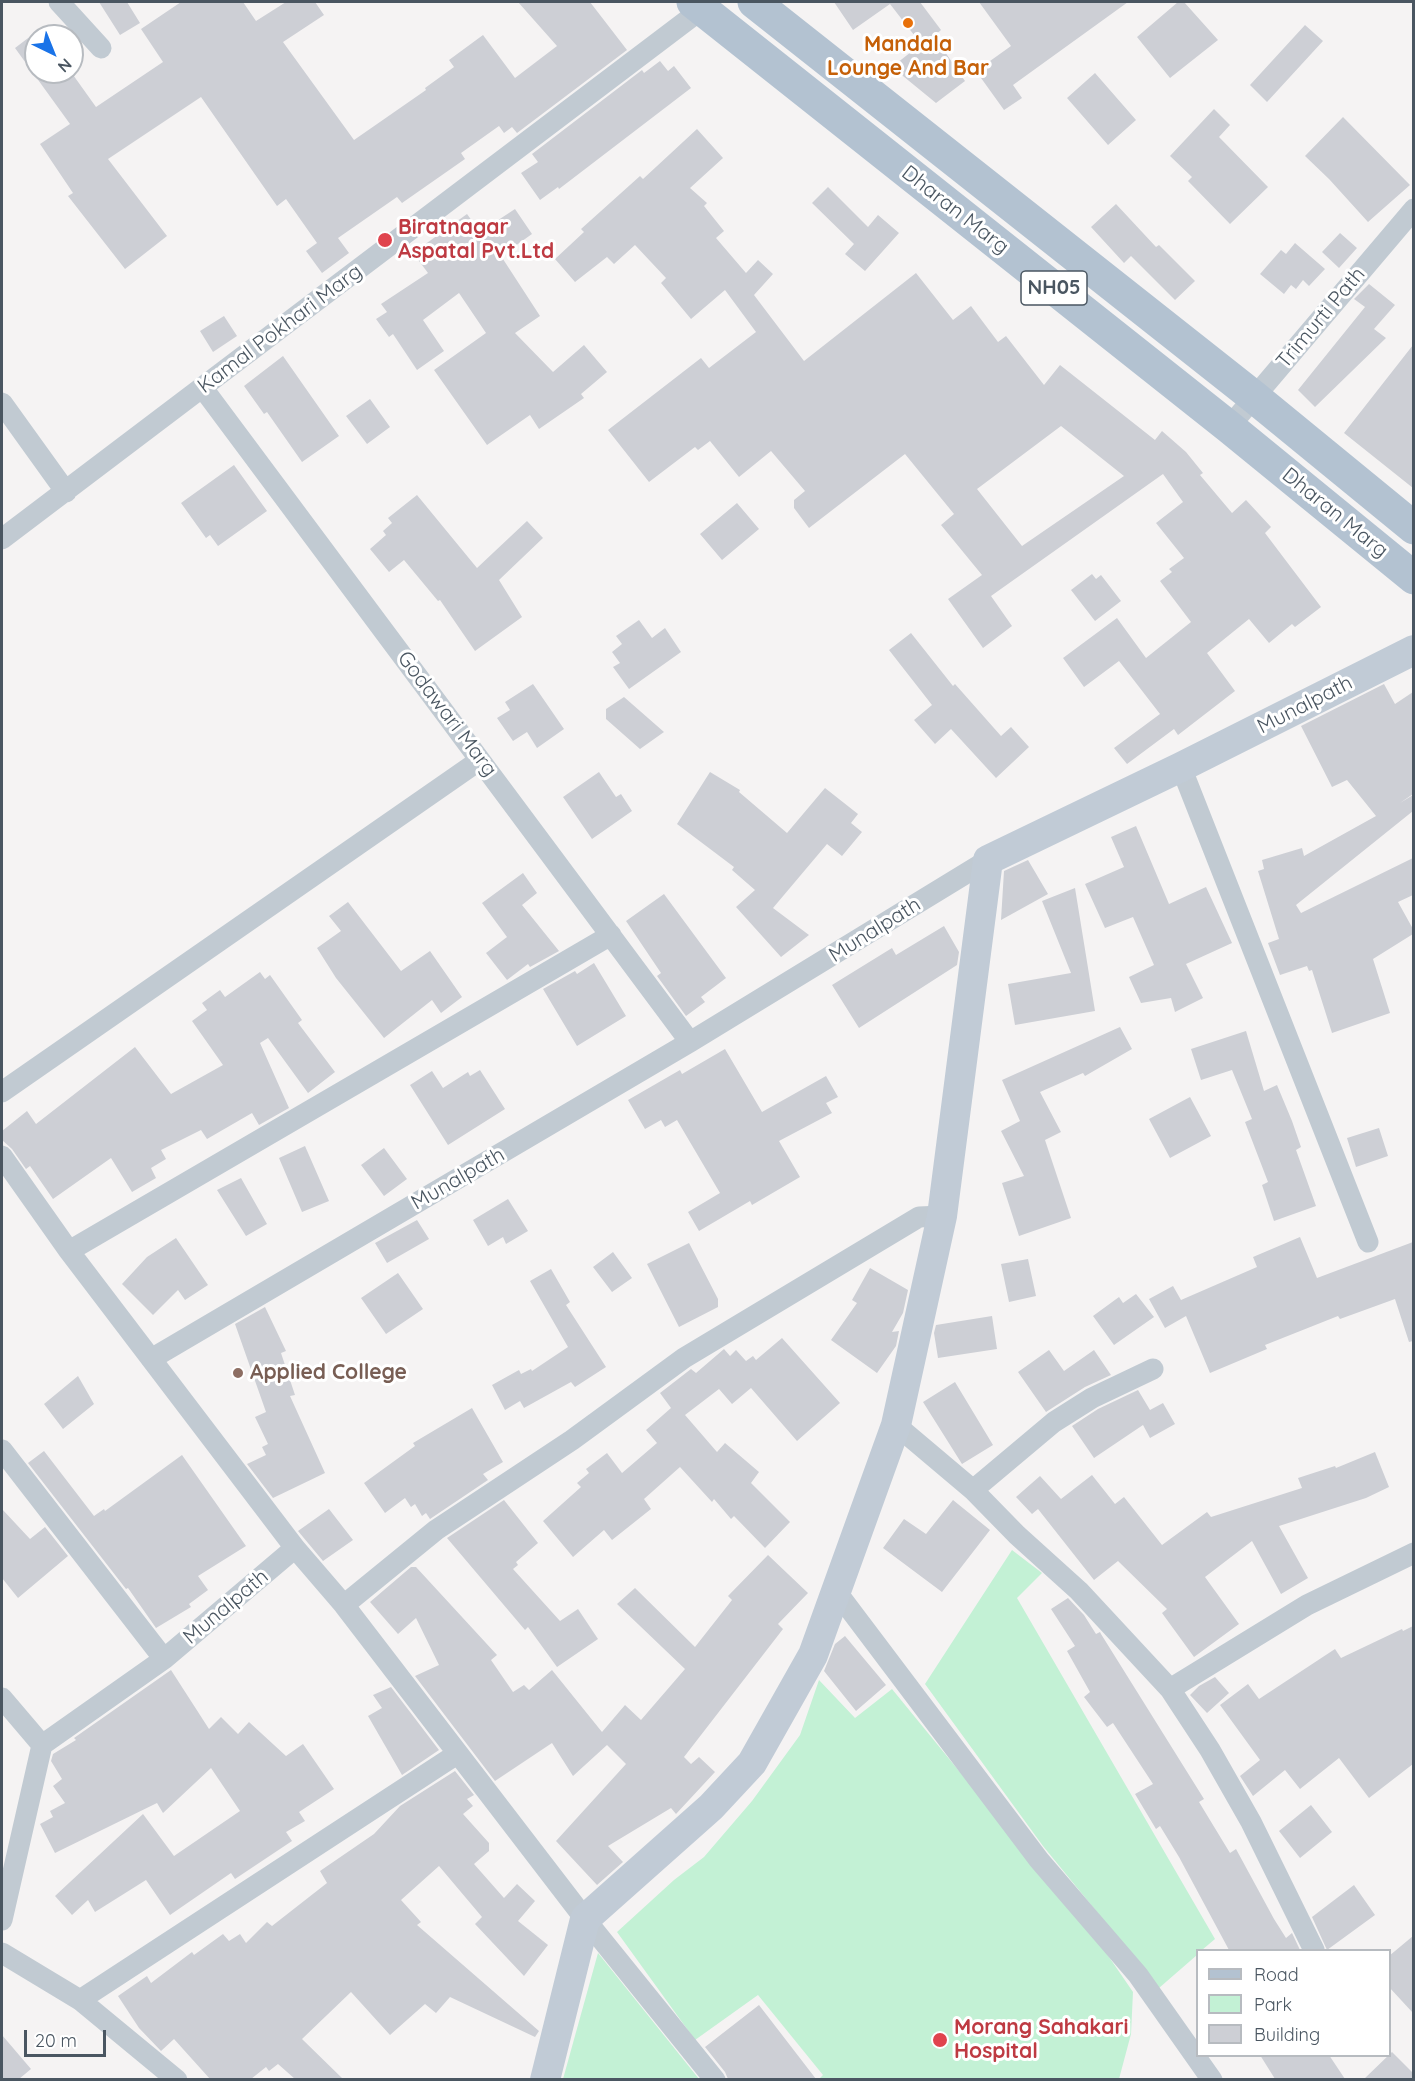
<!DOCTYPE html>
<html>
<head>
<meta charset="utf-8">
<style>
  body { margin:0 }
  #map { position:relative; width:1415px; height:2081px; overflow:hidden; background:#f5f3f3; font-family:Quicksand,sans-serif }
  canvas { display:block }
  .frame { position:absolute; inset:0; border:3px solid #4a5661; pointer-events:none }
  .legend { position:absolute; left:1196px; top:1949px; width:195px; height:108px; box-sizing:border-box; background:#fff; border:2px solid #b7bbc0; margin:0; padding:8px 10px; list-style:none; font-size:18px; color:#4a5661 }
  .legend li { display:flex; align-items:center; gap:12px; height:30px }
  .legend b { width:30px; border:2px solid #b7bbc0 }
  .north { position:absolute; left:24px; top:24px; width:60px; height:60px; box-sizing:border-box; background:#fff; border:2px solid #b7bbc0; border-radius:50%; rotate:137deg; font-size:16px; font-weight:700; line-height:24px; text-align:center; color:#4a5661 }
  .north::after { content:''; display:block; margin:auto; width:21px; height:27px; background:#1a73e8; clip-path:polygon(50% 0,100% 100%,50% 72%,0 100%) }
  .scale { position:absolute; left:24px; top:2030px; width:82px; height:27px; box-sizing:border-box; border:3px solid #4a5661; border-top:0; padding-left:8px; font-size:18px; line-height:21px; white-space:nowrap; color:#4a5661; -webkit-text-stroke:4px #fff; paint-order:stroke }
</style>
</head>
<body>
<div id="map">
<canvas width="1415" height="2081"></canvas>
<div class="frame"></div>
<ul class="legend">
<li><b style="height:8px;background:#b3c2d1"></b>Road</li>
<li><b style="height:16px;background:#c3f1d5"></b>Park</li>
<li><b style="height:16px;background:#cdcfd5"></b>Building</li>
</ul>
<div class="north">N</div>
<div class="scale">20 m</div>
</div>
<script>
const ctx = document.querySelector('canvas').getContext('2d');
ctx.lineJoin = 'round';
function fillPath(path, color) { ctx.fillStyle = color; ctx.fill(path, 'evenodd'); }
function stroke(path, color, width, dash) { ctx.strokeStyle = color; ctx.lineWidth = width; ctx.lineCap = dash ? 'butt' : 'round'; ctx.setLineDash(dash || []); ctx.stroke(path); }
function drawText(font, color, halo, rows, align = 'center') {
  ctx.font = font + ' Quicksand,sans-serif'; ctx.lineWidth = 6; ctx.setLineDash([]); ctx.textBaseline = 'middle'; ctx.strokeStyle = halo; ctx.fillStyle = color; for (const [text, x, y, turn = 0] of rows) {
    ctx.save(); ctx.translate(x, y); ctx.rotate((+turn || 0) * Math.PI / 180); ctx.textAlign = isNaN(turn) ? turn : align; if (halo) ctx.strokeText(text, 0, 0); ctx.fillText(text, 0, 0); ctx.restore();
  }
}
const green = new Path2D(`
  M1012,1550L1042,1573L1017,1598L1215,1939L1202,1950H1198L1197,1955L1159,1988L1043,1846L925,1684Z
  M819,1680L855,1718L892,1689L1098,1941L1133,1992L1131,2034L1119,2079H819L823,2075L758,1995L695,2040L617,1932L674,1880L704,1857L752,1801L800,1735Z
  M598,1953L699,2079H563Z`);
const building = new Path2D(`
  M99,2H127L140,23L120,35Z
  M181,2H243L256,21L286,2H315L324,15L283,42L354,140L426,90L425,88L454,67L449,60L483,35L515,78L557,46L518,2H590L627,50L517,133L512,127L504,133L499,126L461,153L465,159L402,203L397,197L338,238L349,253L322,273L306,251L317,243L286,199L277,206L201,97L108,159L167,236L125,269L68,196L73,193L40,144L70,124L15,48L40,29L45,36H36V72H71L96,107L163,62L141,29Z
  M834,2H920L941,30L934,36L965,81L936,103L892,67L921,44L890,4L853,30Z
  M979,2H1128L1013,85L1022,98L1004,110L976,71L1011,46Z
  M1178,2H1184L1218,40L1170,78L1137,37Z
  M1305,25L1323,41L1267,102L1250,85Z
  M660,61L668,71L674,66L691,88L559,189L558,187L540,200L521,173L538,162L532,154L642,70L644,73Z
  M1095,73L1136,120L1108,145L1067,98Z
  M1214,109L1230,125L1219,137L1268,187L1230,224L1188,181L1192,177L1170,156Z
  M1343,117L1410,185L1368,222L1329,179L1305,156Z
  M697,129L723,158L690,188L707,203L704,206L724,231L716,238L746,273L758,260L773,274L754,295L804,361L916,273L953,320L971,306L998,342L1006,336L1044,385L1060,365L1155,440L1162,431L1186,452L1203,473L1200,475L1232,513L1246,500L1271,527L1265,533L1321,607L1295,627L1292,624L1269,643L1249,619L1207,653L1235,691L1178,735L1174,729L1127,764L1114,748L1160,714L1119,661L1084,687L1063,658L1117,618L1146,658L1191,622L1160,581L1172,572L1169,569L1184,558L1156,523L1183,502L1163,474L991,596L1012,626L983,648L948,599L982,575L941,525L954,514L905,454L809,528L794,508V500L805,491L771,451L739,477L710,441L698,450L695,447L649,482L608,430L701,358L709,368L756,332L725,290L691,319L661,283L666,278L635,245L614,264L607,257L575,282L555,259L584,232L581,229L640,176L643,179ZM1061,426L1124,476L1022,546L977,489Z
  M828,187L868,227L878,215L899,233L865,271L845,254L854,244L812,203Z
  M1116,204L1156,247L1159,245L1195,281L1175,300L1131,256L1124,263L1091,227Z
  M515,209L532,234L501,256L540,316L515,333L553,372L584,345L607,372L581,394L584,398L539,429L530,415L487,445L434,370L486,333L459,293L423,320L444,351L417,370L393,334L389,337L376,319L387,312L381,304L428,273L413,253L467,214L480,232Z
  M1340,233L1357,248L1339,268L1322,252Z
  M1295,243L1325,269L1309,286L1303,280L1296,289L1291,285L1284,294L1260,274L1281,250L1286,254Z
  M1369,284L1395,305L1374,329L1386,338L1315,407L1298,390L1365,307L1354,299Z
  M224,316L237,336L213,352L200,331Z
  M1413,345V488L1344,433Z
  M283,356L339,436L302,462L267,412L264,414L244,386Z
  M370,399L390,427L367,444L346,416Z
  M234,465L267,511L218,546L210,535L206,538L181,503Z
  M417,495L477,568L527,521L543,538L499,580L522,617L475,651L440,600L438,601L404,560L389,572L370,549L386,535L383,531L392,523L388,518Z
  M737,503L759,529L722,560L700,534Z
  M1092,574L1096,579L1101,575L1121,601L1095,621L1071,590Z
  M639,620L652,638L665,628L681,652L629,689L613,667L620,663L612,652L622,644L616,636Z
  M911,633L953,686L955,684L1001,736L1011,727L1029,747L996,778L951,729L935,744L914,720L932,705L889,650Z
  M533,684L564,729L537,748L527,732L513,741L497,718L510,710L505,702Z
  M1384,684L1395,704L1413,692V794L1400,803L1413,795V811L1296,905L1301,913L1413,858V895L1398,902L1413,929V934L1373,959L1390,1013L1332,1033L1312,970L1309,971L1307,966L1280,975L1268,943L1279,939L1258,871L1264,869L1262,860L1302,848L1304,856L1376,816L1347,780L1332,787L1301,726Z
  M624,697L664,732L640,749L606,719V709Z
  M599,772L616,797L621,794L632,811L592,839L563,797Z
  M710,772L740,790L739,792L787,833L825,788L858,814L851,823L862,832L842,856L827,844L773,908L809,935L781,957L736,907L755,890L732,870L734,867L677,824Z
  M1136,826L1169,904L1206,887L1232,943L1186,964L1203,998L1175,1012L1171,998L1141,1003L1129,977L1154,965L1133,917L1105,928L1085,884L1124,867L1111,837Z
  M1028,860L1048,894L1001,920L1004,871Z
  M523,873L537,893L522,905L559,951L530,967L528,964L507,980L486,953L507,937L482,903Z
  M1075,888L1095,1011L1015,1025L1008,984L1071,973L1042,901Z
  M664,894L726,978L701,997L705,1002L686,1016L657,976L661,973L626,921Z
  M348,902L401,971L430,951L462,997L441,1013L432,1000L384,1038L336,978L317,948L341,931L329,916Z
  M944,926L959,952L957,965L859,1028L832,985L892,948L896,955Z
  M594,963L626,1016L577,1046L543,989L575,971L577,974Z
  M260,972L265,979L270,975L302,1020L298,1023L335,1072L308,1093L268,1038L260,1043L289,1108L259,1125L252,1113L207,1139L201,1130L161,1150L166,1159L151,1168L156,1178L132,1192L111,1158L53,1199L30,1166L26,1169L12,1149L2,1140V1131L27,1111L36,1124L135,1047L171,1094L223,1065L192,1021L207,1010L202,1003L220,990L225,997Z
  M1120,1027L1132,1049L1085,1076L1083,1073L1040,1092L1061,1132L1045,1140L1071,1218L1019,1236L1002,1183L1024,1176L1001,1131L1020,1121L1002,1080Z
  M1246,1031L1264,1091L1277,1085L1292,1121L1301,1147L1296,1150L1316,1206L1274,1221L1262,1185L1268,1182L1245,1122L1252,1119L1232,1070L1201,1080L1191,1049Z
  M725,1049L762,1112L826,1076L838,1097L826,1103L832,1113L779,1141L800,1177L752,1205L750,1201L699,1231L688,1212L720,1193L677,1120L665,1127L661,1120L645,1129L628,1100L680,1070L682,1074Z
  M480,1070L505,1109L448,1145L410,1085L432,1071L443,1088L468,1072L470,1076Z
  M1190,1097L1211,1136L1170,1158L1149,1119Z
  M1379,1128L1388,1156L1356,1167L1347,1138Z
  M305,1146L329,1201L302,1212L279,1158Z
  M384,1148L407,1179L384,1196L361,1165Z
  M241,1178L267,1224L246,1236L217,1190Z
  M508,1199L528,1231L506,1244L503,1237L488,1246L473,1220Z
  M417,1220L429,1239L387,1263L375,1243Z
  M1300,1237L1317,1278L1413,1242V1341L1409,1342L1395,1299L1340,1319L1338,1316L1265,1345L1267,1349L1210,1373L1186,1316L1165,1328L1149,1299L1173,1286L1181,1300L1257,1267L1253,1257Z
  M176,1238L208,1285L185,1300L178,1290L153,1315L122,1284L147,1257Z
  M689,1243L718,1299V1307L679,1327L647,1264Z
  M613,1252L632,1278L612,1292L593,1267Z
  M1028,1259L1036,1296L1009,1302L1001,1264Z
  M870,1268L908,1290L903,1313L892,1332L899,1331L896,1346L877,1373L831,1340L857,1303L852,1300Z
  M551,1269L570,1302L566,1305L606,1367L575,1387L571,1382L524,1408L520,1401L505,1410L492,1385L519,1370L521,1374L531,1369L532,1371L568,1347L530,1281Z
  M398,1273L423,1309L386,1334L361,1298Z
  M1136,1294L1154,1317L1114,1345L1093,1316L1119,1297L1123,1303Z
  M265,1307L286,1351L281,1353L295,1395L290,1396L325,1473L273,1498L247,1464L266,1455L262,1447L268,1444L255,1417L266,1412L235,1324Z
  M992,1316L997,1349L938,1358L934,1333L936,1325Z
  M782,1338L840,1403L797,1441L751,1388L732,1404L719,1389L685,1415L717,1452L725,1443L759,1472L751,1483L790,1522L765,1548L734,1516L731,1519L714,1499L712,1502L680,1467L644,1499L651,1509L612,1540L604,1530L573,1557L543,1521L581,1487L577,1483L589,1473L586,1469L607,1453L622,1473L657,1443L646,1430L671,1408L660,1393L691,1369L696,1373L724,1349L730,1356L736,1350L746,1361L753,1356L756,1360Z
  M1049,1350L1064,1371L1094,1350L1111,1375L1085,1387L1046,1412L1018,1372Z
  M78,1376L94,1404L63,1429L44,1404Z
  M955,1382L993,1445L962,1464L923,1402Z
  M1138,1390L1150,1410L1163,1403L1175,1424L1150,1438L1143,1425L1094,1458L1072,1426L1098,1409Z
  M472,1408L503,1462L483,1474L488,1480L430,1519L426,1513L422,1516L415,1504L411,1507L405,1498L385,1513L364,1483L415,1446L413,1443Z
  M44,1451L94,1516L104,1509L105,1511L182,1455L246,1546L198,1576L208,1590L189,1604L191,1607L156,1628L128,1588L126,1589L28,1463Z
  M1375,1452L1389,1487L1366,1498L1279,1526L1308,1578L1281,1594L1252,1541L1205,1577L1239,1624L1194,1657L1162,1613L1167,1609L1118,1561L1094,1580L1038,1509L1032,1514L1016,1497L1040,1476L1061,1499L1092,1475L1115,1504L1124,1497L1162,1545L1207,1512L1211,1517L1302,1488L1298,1478L1335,1466L1336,1468Z
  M504,1500L538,1543L516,1562L518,1565L513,1569L560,1621L578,1609L598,1639L557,1667L528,1627L525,1630L447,1538Z
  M953,1500L990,1530L942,1592L883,1548L904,1519L926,1534Z
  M2,1509L30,1539L45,1527L68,1556L18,1598L2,1578Z
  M329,1509L353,1540L323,1561L298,1531Z
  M768,1555L808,1593L778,1624L783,1629L684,1757L691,1764L699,1757L715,1772L676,1814L671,1808L608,1846L623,1862L597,1885L556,1841L626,1764L607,1745L573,1776L552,1743L495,1781L415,1676L439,1665L416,1618L398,1634L370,1602L411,1567H416L497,1655L491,1660L513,1692L524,1685L529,1690L552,1670L602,1732L625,1705L641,1720L685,1669L617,1604L635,1588L695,1647L732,1600L728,1596Z
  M1068,1598L1084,1615L1096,1634L1100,1632L1101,1634L1204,1799L1199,1802L1230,1853L1236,1849L1274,1919L1286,1938L1292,1933L1300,1950H1229L1179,1857L1160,1826L1156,1829L1135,1794L1153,1784L1113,1723L1107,1727L1084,1697L1090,1692L1067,1651L1075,1646L1051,1609Z
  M1413,1626V1764L1369,1798L1339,1758L1300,1789L1285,1770L1253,1796L1240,1776L1260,1760L1220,1705L1248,1684L1259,1699L1335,1649L1341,1658L1402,1629L1403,1631Z
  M845,1636L886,1685L856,1711L824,1671L835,1644Z
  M171,1670L209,1729L221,1717L238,1734L249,1722L286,1756L303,1744L334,1789L299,1812L305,1821L286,1832L292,1841L235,1879L231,1873L170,1915L146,1880L95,1912L88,1900L72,1915L55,1896L143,1814L174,1856L240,1811L211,1768L163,1813L157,1803L55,1853L40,1824L53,1817L50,1811L65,1803L53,1786L62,1779L51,1761L53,1754L76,1740L74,1738Z
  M1215,1677L1229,1693L1207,1713L1190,1695L1199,1686Z
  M391,1687L439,1750L402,1775L368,1716L382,1708L373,1695Z
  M455,1771L474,1795L467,1799L473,1806L463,1814L489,1843V1851L474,1864L504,1898L517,1884L535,1901L518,1921L548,1945L524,1976L475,1924L482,1917L439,1866L401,1900L421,1922L417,1925L539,2031L535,2037L450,1997L436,2013L425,2004L390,2035L351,1992L302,2039L343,2079H295L278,2064L269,2071L266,2067L251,2079H210L174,2039L161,2051L139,2028L118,1996L147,1976L151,1983L192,1952L194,1955L223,1934L229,1941L240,1934L246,1943L267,1922L272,1926L327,1883L320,1871L374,1834L400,1806Z
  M1311,1805L1332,1832L1300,1858L1279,1831Z
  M1354,1885L1375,1915L1327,1950L1312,1917Z
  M1413,1936V2013L1389,1987V1956Z
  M759,2005L816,2079H728L725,2072L705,2047Z
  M2,2035L31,2069L19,2079H2Z
  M1392,2052L1413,2073V2079H1364Z
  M1260,2055H1329L1345,2079H1275Z`);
const street = new Path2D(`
  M59,2L101,48
  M202,387L690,1042
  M2,403L66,492
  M1229,427L1414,209
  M2,539L702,9L710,2
  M1181,767L1368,1242
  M2,1092L480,760
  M2,1156L69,1251L295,1548L344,1605L585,1919L715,2080
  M69,1251L611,935
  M151,1359L690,1042L988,860
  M896,1425L973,1490L1017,1535L1079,1591L1170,1689L1210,1750L1251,1822L1314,1950
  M2,1450L164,1659
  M973,1490L1054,1422L1092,1398L1153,1369
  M836,1591L1039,1860L1138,1975L1212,2080
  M344,1605L436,1530L572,1440L684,1358L919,1217L942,1216
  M1170,1689L1307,1605L1414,1553
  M2,1698L42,1745
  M2,1920L42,1745L164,1659L295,1548
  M2,1953L80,2000L177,2080
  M80,2000L457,1754`);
const secondary = new Path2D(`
  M545,2080L585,1919L711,1807L752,1763L813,1655L896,1425L942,1216L988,860L1181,767L1414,650`);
const primary = new Path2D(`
  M693,2L1229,427L1414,578
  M754,2L1254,397L1414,528`);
const markers = [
  [908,23,6,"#e8710a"],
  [385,240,8,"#e0444e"],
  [238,1373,6,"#8d6e63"],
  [940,2040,8,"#e0444e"]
];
const shields = [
  [1054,288,66]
];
const shieldNames = [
  ["NH05",1054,288]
];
const foodNames = [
  ["Mandala",908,45],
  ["Lounge And Bar",908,69]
];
const streetNames = [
  ["Dharan Marg",955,210,38],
  ["Trimurti Path",1321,318,-50],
  ["Kamal Pokhari Marg",280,329,-37],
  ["Dharan Marg",1335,513,39],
  ["Munalpath",1305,705,-27],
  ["Godawari Marg",447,714,53],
  ["Munalpath",875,930,-32],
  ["Munalpath",458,1179,-30],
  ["Munalpath",226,1607,-40]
];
const healthNames = [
  ["Biratnagar",398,228],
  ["Aspatal Pvt.Ltd",398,252],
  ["Morang Sahakari",954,2028],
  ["Hospital",954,2052]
];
const educationNames = [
  ["Applied College",250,1373]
];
fillPath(green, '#c3f1d5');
fillPath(building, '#cdcfd5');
stroke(street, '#c1cad2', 21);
stroke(secondary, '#c1cbd6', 30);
stroke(primary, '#b3c2d1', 33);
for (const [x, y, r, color] of markers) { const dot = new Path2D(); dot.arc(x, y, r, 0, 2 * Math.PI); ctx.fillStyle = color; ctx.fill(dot); stroke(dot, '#fff', 2); }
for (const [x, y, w] of shields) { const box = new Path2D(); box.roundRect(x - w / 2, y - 17, w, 34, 4.5); ctx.fillStyle = '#fff'; ctx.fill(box); stroke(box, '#4a5661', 1.5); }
drawText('bold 20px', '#4a5661', null, shieldNames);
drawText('bold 21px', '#c56008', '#fff', foodNames);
drawText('21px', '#4a5661', '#fff', streetNames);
drawText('bold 21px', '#be3a42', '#fff', healthNames, 'left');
drawText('bold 21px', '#785e54', '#fff', educationNames, 'left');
</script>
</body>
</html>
